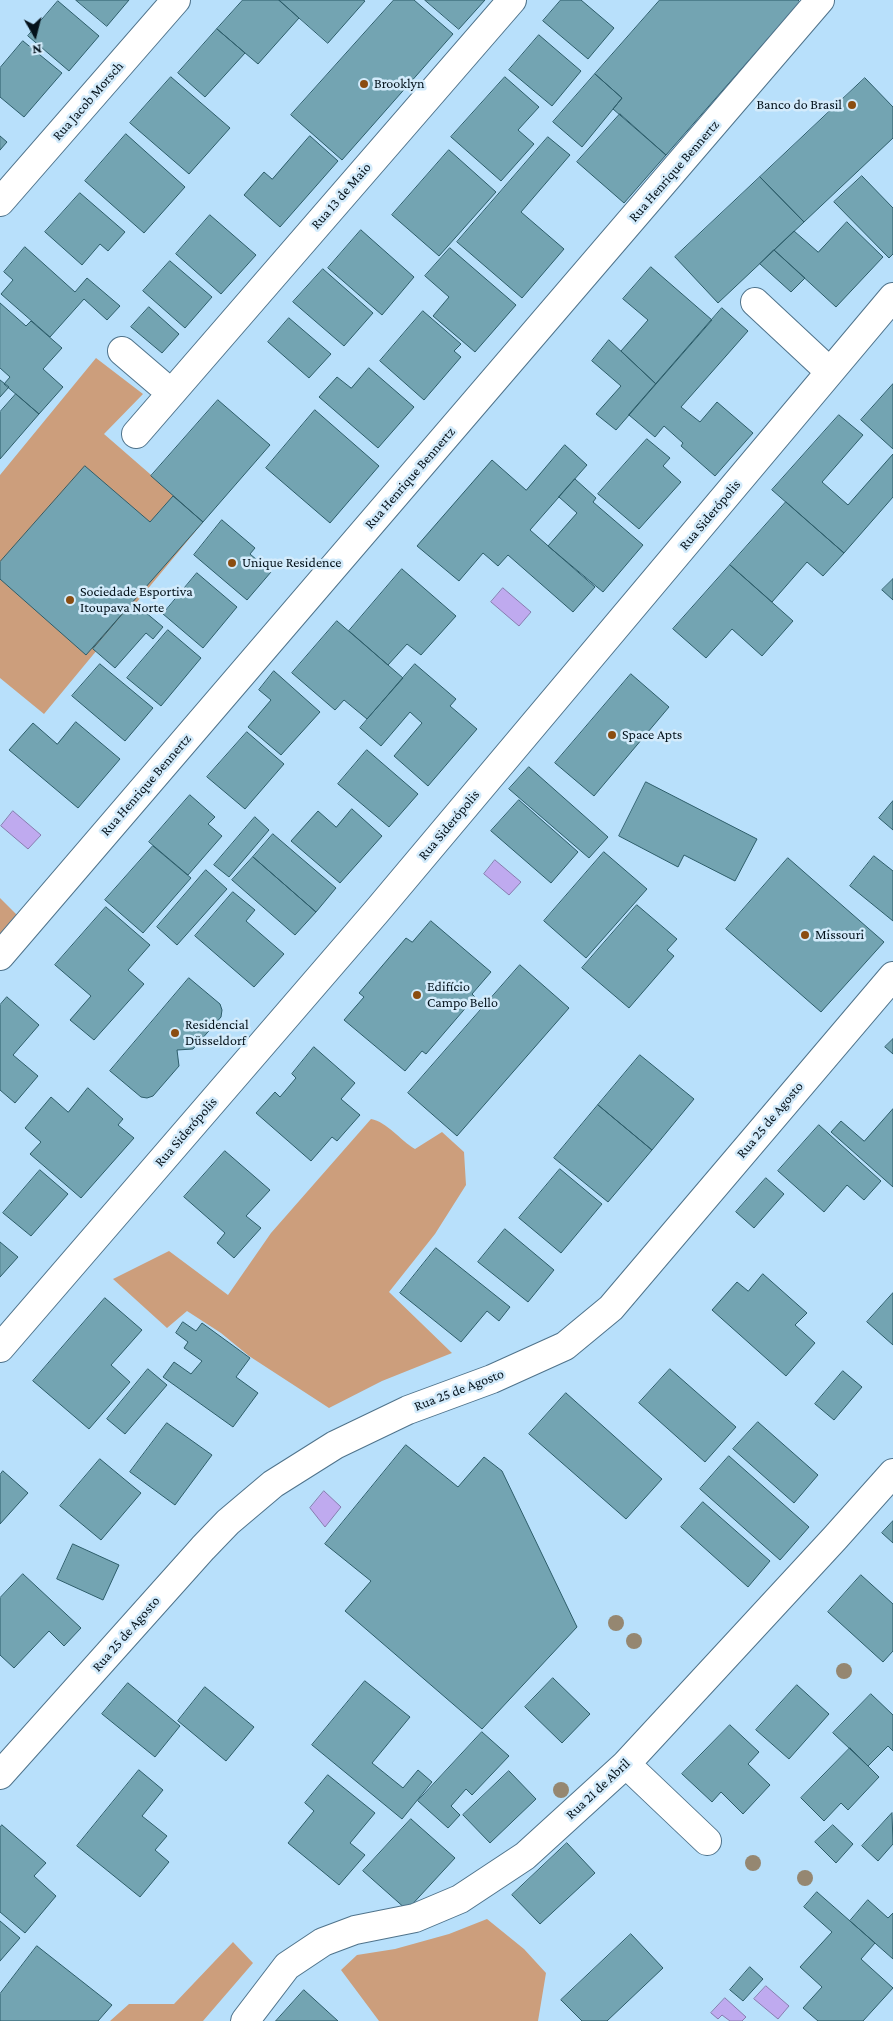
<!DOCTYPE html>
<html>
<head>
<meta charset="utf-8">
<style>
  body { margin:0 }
  #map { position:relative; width:893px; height:2021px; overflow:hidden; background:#b8e0fb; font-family:"Crimson Pro",serif }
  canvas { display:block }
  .north { position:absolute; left:10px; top:10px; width:50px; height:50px; -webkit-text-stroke:4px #d3ebfb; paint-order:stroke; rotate:172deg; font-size:14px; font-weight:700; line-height:20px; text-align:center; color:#04121b }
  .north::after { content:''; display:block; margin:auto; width:18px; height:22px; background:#04121b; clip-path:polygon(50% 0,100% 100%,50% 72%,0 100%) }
</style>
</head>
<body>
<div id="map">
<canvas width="893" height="2021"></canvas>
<div class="north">N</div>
</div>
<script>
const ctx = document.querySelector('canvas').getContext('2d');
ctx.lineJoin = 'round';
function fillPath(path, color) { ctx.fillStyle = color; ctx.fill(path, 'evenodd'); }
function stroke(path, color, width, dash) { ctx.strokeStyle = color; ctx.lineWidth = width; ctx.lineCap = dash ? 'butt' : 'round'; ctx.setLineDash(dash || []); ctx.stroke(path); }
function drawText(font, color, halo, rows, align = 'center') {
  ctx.font = font + ' "Crimson Pro",serif'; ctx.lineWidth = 5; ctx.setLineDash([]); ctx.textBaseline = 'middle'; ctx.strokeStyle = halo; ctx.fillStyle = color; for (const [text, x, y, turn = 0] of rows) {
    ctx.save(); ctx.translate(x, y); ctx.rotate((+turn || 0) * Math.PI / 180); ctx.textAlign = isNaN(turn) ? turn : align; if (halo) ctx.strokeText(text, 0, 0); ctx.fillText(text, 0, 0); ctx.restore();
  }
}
const green = new Path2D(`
  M96,358L143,394L104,434L204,521L44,714L0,678V475Z
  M0,898L17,915L0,935Z
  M371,1119C387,1122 400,1140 415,1149L442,1132L464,1152L466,1185L435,1234L389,1292L452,1353L382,1381L329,1408L249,1356L221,1333L187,1311L167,1328L113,1279L169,1251L228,1295L271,1233Z
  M487,1919L524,1949L546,1973L538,2021H379L341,1970L357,1955L395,1949L449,1934Z
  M233,1942L253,1963L203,2021H110L129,2004H174Z`);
const water = new Path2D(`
  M503,588L531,612L519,626L491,602Z
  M13,811L41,835L28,849L1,826Z
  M495,860L521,882L509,895L484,874Z
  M324,1491L341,1507L325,1527L310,1508Z
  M766,1986L789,2006L778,2019L754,1999Z
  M725,1998L746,2017L742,2021H730L722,2015L718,2019L711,2013Z`);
const building = new Path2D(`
  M76,0H129L107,26Z
  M243,0H279L299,18L258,64L217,29Z
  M279,0H363L365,1L328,43Z
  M394,0H414L453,34L342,160L291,115Z
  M425,0H485L459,29Z
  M561,0H581L614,28L588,59L543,21Z
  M660,0H798L800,2L666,155L613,109L622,98L595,74Z
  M58,1L99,36L69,71L28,36Z
  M217,29L245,53L205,97L178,73Z
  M539,35L581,71L552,106L509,70Z
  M23,41L62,73L24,117L0,97V68Z
  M595,74L622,98L582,147L553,122Z
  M171,77L230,128L189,174L130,123Z
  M505,77L539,107L518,130L534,144L501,181L451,137Z
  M865,78L893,107V138L804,222L760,177Z
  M620,114L666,155L624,203L577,162Z
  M126,134L185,187L144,233L85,181Z
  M0,136L7,142L0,150Z
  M310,136L338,161L280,227L244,195L264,172L272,179Z
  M548,137L570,155L521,212L564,249L522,298L457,242Z
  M449,150L496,192L439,256L392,215Z
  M862,176L893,208V254L889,258L834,202Z
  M760,177L804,222L718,303L675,257Z
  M80,193L125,232L108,251L100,244L82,265L45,232Z
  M210,215L256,255L221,294L176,254Z
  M847,222L883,257L836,307L774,250L794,231L818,252Z
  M361,230L414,277L382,315L328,268Z
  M25,247L75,292L87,278L120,306L107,320L84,299L50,337L1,294L13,280L4,272Z
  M450,248L516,305L475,352L433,316L449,297L425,276Z
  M774,250L805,278L791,292L760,264Z
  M170,261L212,297L185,328L143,291Z
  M651,267L712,320L656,384L621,351L648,320L623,299Z
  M323,269L373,313L344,346L293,302Z
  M0,303L26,326L31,321L62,348L43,369L63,387L39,414L4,384L10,377L0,368Z
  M149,307L179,334L162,353L131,327Z
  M722,308L748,331L681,407L700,422L717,402L753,433L715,476L681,446L683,443L664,426L655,437L629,415Z
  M423,311L461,344L454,351L461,357L424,400L380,361Z
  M289,318L331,354L309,378L268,342Z
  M609,340L656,384L616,430L596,414L621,386L592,361Z
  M369,368L414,407L378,448L319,397L337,377L351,388Z
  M0,380L9,387L0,397Z
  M893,384V449L861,420Z
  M16,394L39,414L0,459V412Z
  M218,400L270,445L203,522L151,476Z
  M315,410L379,466L330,523L266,468Z
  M839,415L863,435L822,482L848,505L893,454V497L844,553L772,490Z
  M647,439L670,458L663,466L681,482L639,529L598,494Z
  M565,445L587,465L530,530L595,587L573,612L508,555L498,566L483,553L459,581L417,546L492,460L526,490Z
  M85,466L150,522L173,496L203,522L86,655L0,579V562Z
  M575,479L596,498L593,502L643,545L603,592L548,546L577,513L559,497Z
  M786,502L844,553L823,576L807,562L772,602L730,565Z
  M222,520L255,548L250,554L271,572L247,600L194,555Z
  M730,565L793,621L762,656L732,629L706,658L673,629Z
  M402,569L456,616L421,655L407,644L388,665L349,631Z
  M197,573L237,607L203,648L163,614Z
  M893,579V600L882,590Z
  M133,602L163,627L153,639L146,633L115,668L93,649Z
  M337,621L403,678L367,719L344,700L335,710L292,673Z
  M168,630L201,658L161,706L127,678Z
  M100,664L153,708L125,741L72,696Z
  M415,664L456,699L450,706L477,729L428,786L394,756L422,723L410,712L381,746L360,728Z
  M274,671L320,712L281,755L248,727L271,700L259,690Z
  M631,674L669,707L594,796L555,763Z
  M76,722L120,759L78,808L9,750L33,723L57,744Z
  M247,732L284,764L245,809L207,777Z
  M367,750L418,794L389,827L338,784Z
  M529,767L608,837L589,858L509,789Z
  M646,782L757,839L735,881L684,855L678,867L619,836Z
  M190,795L215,817L208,824L222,836L188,875L149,842Z
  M519,800L578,852L551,883L491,831Z
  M893,801V830L879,818Z
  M352,809L382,836L340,883L291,841L318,811L336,827Z
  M255,817L269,830L229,877L214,865Z
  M273,834L336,888L316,912L253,857Z
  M153,846L191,878L143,933L105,900Z
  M604,852L647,889L586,958L544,921Z
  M874,856L893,871V921L850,886Z
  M253,857L316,912L295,935L232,880Z
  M788,858L884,942L821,1012L726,929Z
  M206,870L227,889L177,945L157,927Z
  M233,892L255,910L246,921L284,954L254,987L195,936Z
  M637,905L677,939L667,950L674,956L629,1008L582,968Z
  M106,907L150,945L128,970L144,984L94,1040L70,1020L91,996L55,965Z
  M431,921L491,972L472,994L475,997L426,1054L422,1051L405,1071L344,1020L364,997L359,993L406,938L412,942Z
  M520,965L569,1008L457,1136L408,1093Z
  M189,978L220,1004L222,1010L221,1017L193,1049L177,1050L179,1066L153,1096L147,1098L141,1097L110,1071Z
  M7,997L39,1025L13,1055L38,1076L15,1103L0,1090V1005Z
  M893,1039V1054L885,1047Z
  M314,1047L355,1083L341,1099L360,1115L337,1141L332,1137L311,1161L256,1113L275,1092L280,1097L296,1078L292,1074Z
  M640,1055L694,1099L652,1150L598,1105Z
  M88,1088L123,1119L118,1125L134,1138L81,1198L30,1154L41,1142L25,1128L51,1097L68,1112Z
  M598,1105L652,1150L608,1202L554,1158Z
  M893,1109V1187L831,1132L841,1121L864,1141Z
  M819,1125L881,1181L864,1200L847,1185L824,1212L778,1171Z
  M225,1151L270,1190L246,1216L261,1228L234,1258L217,1243L225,1233L184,1197Z
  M560,1169L602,1204L561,1253L519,1218Z
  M40,1170L68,1194L31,1236L3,1213Z
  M766,1178L784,1194L754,1228L736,1212Z
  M505,1229L554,1270L528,1302L478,1262Z
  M0,1242L18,1257L0,1277Z
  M436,1248L510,1307L499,1321L487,1311L461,1342L400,1293Z
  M763,1274L807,1313L795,1325L815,1343L786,1376L712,1310L737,1282L748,1291Z
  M893,1293V1345L867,1322Z
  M105,1298L142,1330L111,1365L130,1382L89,1429L33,1381Z
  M183,1322L196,1331L202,1323L250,1358L236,1377L258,1393L233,1427L163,1377L174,1362L191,1374L202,1361L184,1348L188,1342L176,1333Z
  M148,1369L167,1385L125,1434L107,1419Z
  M670,1369L736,1427L705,1462L639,1403Z
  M843,1371L862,1387L834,1420L815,1404Z
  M566,1393L662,1479L626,1519L529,1434Z
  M758,1422L818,1475L794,1503L733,1449Z
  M167,1423L212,1455L175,1505L130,1472Z
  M406,1445L458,1487L484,1457L502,1471L577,1627L482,1729L345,1611L371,1581L325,1544Z
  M729,1456L809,1527L780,1560L700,1489Z
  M100,1459L141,1493L101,1540L60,1506Z
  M3,1471L28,1493L0,1524V1475Z
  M703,1502L770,1561L748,1587L681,1527Z
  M893,1521V1543L882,1533Z
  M73,1544L119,1565L103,1600L57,1579Z
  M23,1574L81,1628L64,1646L49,1631L14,1668L0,1655V1598Z
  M861,1575L893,1604V1651L883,1662L828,1612Z
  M553,1678L590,1714L562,1743L525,1707Z
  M365,1681L410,1717L372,1763L403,1788L418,1770L432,1782L402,1819L312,1745Z
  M128,1683L180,1726L155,1757L102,1714Z
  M797,1685L829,1714L789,1759L756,1730Z
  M205,1687L254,1727L226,1761L178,1721Z
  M871,1694L893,1715V1751L888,1746L868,1766L833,1733Z
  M730,1725L759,1752L748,1764L770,1785L743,1814L721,1792L712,1802L682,1774Z
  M482,1732L509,1756L472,1795L466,1789L451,1806L460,1815L448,1828L418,1801Z
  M850,1748L879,1777L848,1810L841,1803L824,1821L801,1798Z
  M139,1770L163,1790L142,1816L167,1836L155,1850L169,1862L140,1897L77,1846Z
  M509,1771L536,1799L490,1843L463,1815Z
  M328,1775L375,1813L350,1843L365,1855L339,1885L288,1843L314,1811L305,1803Z
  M892,1813L893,1844L878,1861L862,1846Z
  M411,1819L455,1858L407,1910L363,1871Z
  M2,1825L46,1863L34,1876L56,1896L25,1933L0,1912V1828Z
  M833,1825L853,1844L836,1863L815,1842Z
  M567,1843L595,1873L540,1924L512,1895Z
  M817,1892L875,1943L861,1959L893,1988L863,2021H818L803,2008L822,1987L800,1967L832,1932L804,1907Z
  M868,1900L888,1918L893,1913V1959L850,1921Z
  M0,1921L20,1938L0,1961Z
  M631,1934L663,1968L607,2021H582L561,2000Z
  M37,1946L112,2005L98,2021H0V1994Z
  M750,1967L763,1979L743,2001L730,1990Z
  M304,1990L338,2021H276Z`);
const minor = new Path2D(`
  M0,202L176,0
  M755,302L830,372
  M122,351L171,393
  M136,434L512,0
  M0,956L820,0
  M0,1348L377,911L893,297
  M626,1764L707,1841
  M0,1775L203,1548L228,1522L273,1484L335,1445L408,1410L492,1379L565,1346L611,1308L893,976
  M245,2021L287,1966L323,1942L355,1930L415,1918L460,1899L525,1856L626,1764L835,1538L893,1473`);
const trees = [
  [616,1623],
  [634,1641],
  [844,1671],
  [561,1790],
  [753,1863],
  [805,1878]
];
const markers = [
  [364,84,5,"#8b4d11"],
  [852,105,5,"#8b4d11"],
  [232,563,5,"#8b4d11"],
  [70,600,5,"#8b4d11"],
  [612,735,5,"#8b4d11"],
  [805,935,5,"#8b4d11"],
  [417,995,5,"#8b4d11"],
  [175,1033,5,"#8b4d11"]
];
const poiNames = [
  ["Brooklyn",374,84],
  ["Banco do Brasil",842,105,"right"],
  ["Unique Residence",242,563],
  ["Sociedade Esportiva",80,592],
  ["Itoupava Norte",80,608],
  ["Space Apts",622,735],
  ["Missouri",815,935],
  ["Edifício",427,987],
  ["Campo Bello",427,1003],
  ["Residencial",185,1025],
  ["Düsseldorf",185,1041]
];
const streetNames = [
  ["Rua Jacob Morsch",88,101,-49],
  ["Rua Henrique Bennertz",674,171,-49],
  ["Rua 13 de Maio",341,196,-49],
  ["Rua Henrique Bennertz",410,478,-49],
  ["Rua Siderópolis",710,515,-50],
  ["Rua Henrique Bennertz",146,785,-49],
  ["Rua Siderópolis",449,825,-50],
  ["Rua 25 de Agosto",770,1120,-50],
  ["Rua Siderópolis",186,1132,-49],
  ["Rua 25 de Agosto",459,1390,-21],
  ["Rua 25 de Agosto",126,1634,-49],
  ["Rua 21 de Abril",598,1789,-43]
];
fillPath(green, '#cc9e7c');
fillPath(water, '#bfaaef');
stroke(water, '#877caf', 1);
fillPath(building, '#73a4b2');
stroke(building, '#2d5d6a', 1);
stroke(minor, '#4f738b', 30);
stroke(minor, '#fff', 28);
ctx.fillStyle = '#958771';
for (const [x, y] of trees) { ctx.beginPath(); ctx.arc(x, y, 8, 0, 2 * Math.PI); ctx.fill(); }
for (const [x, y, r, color] of markers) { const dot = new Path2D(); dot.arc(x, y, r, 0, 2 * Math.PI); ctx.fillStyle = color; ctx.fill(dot); stroke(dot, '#d3ebfb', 2); }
drawText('14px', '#04121b', '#d3ebfb', poiNames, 'left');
drawText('14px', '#04121b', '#d3ebfb', streetNames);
</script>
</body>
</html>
